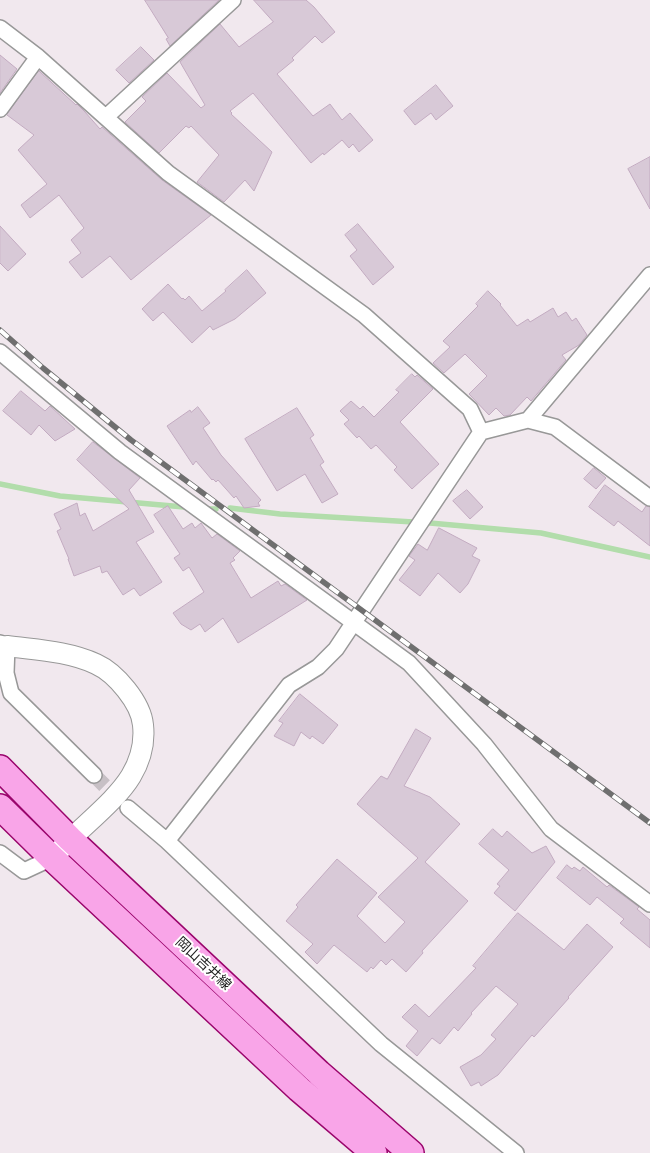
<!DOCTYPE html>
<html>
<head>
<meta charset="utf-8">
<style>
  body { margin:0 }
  canvas { display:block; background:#f1e8ee }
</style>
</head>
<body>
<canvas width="650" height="1153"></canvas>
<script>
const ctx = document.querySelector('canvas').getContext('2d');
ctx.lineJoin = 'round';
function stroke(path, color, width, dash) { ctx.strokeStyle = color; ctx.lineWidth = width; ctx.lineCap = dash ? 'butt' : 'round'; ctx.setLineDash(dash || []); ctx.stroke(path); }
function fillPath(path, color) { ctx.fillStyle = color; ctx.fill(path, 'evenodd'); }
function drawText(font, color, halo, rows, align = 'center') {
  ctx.font = font + ' "Space Grotesk","Noto Sans JP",sans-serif'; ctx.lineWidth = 4; ctx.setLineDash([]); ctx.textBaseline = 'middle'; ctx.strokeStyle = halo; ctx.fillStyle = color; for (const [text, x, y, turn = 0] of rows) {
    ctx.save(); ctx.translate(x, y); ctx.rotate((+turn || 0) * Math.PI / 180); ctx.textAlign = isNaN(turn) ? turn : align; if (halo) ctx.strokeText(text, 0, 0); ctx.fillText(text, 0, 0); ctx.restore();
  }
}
const stream = new Path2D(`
  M0,484L60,496L184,507
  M230,508L280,514L430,523L541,533L650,557
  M206,509H216`);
const building = new Path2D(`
  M145,0H219L170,46L166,39L168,38Z
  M254,0H306L314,7L335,32L322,43L315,36L292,58L294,60L277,74L313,116L330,104L342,120L350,113L373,140L359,152L353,144L349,148L342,140L324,155L323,153L311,163L253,93L230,111L232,113L231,114L272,152L254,191L245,180L224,202L197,182L219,155L191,126L189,128L186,126L159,153L125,122L146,101L142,97L167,73L201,108L205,105L180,62L220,24L239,47L273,22Z
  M141,47L154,60L129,83L116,70Z
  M0,55L17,69L0,93Z
  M39,71L76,105L77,104L85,112L100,129L102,127L162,180L211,215L131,280L110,256L82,278L69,262L81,253L71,240L84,228L59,195L30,218L21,205L47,184L18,150L34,135L7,115Z
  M436,85L453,106L436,120L431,113L415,125L404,111Z
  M650,157V209L628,169Z
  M358,224L394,267L373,285L350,256L357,250L345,235Z
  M0,226L26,254L8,271L0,263Z
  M247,270L266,293L235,319L213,330L210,326L192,343L163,312L153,321L142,309L168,284L182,299L183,298L185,300L189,296L202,311L226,291L225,290Z
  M488,291L501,304L500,305L517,326L528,319L530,322L553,308L558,317L566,312L572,321L576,318L587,335L579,345L562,355L566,360L531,401L527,397L510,415L504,416L496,408L489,415L469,394L487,376L465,354L444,373L433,363L450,347L443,341L478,306L476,304Z
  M412,374L415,377L417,375L433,389L400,422L439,464L412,489L394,470L397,467L376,445L371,449L359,436L357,438L344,424L349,420L340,411L351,401L360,409L363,406L374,417L399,392L396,390Z
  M21,391L45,411L50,406L75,429L55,441L39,425L31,435L3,411Z
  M198,407L210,423L203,428L221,455L261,500L258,503L260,506L244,508L236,496L234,498L218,480L216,482L213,479L212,480L196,461L193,465L167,426L190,410L191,412Z
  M297,408L314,435L310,438L324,462L320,465L338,494L322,503L305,474L277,491L245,439Z
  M93,442L140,478L129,490L154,532L136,542L162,582L140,596L134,588L123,595L107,571L102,573L100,566L74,576L68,559H69L57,531L61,529L54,514L77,503L80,516L85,513L93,531L129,509L77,460Z
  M594,468L606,478L596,489L584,479Z
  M605,485L642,512L646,506L650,507V546L618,521L614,526L589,507Z
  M467,490L483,507L470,519L453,501Z
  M168,506L183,529L192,523L195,528L201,523L212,538L217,534L240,551L233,558L235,560L230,563L251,598L278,581L281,586L285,584L307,600L238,643L223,618L205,632L200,624L191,630L181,624L173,613L204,592L189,567L183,571L174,558L180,554L154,515Z
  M439,528L477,548L472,556L480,560L468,584L460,593L438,573L420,596L399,580L415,560L409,556L418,544L427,550Z
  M300,694L338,725L323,744L312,736L310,739L301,732L294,746L274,736L283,723L279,721Z
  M416,729L431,738L404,786L430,797L460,824L425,862L468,901L422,951L423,953L406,972L392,959L386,965L381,960L373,969L371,967L367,972L334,945L317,964L305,952L313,944L286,921L298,907L296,905L337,859L377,893L357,916L385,943L405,922L378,897L418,858L357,804L381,776L387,779Z
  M493,829L502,837L507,831L532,853L546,846L555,862L515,911L494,893L500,886L497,884L509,870L479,844Z
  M567,865L572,869L574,867L580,871L583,867L607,887L609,885L639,907L637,909L650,920V948L620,923L624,919L597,897L590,905L557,878Z
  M518,913L564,950L587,924L613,947L568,997L569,998L534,1037L532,1035L498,1075L481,1086L479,1082L471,1086L460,1067L481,1055L496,1039L491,1035L518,1004L496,986L471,1013L472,1014L458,1031L454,1027L440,1044L432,1038L417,1056L406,1046L418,1031L402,1017L415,1004L429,1017L476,968L473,966Z`);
const minorTunnel = new Path2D(`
  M94,775L123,804`);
const minor = new Path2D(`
  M0,28L38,57L168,173L364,315L470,409L481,432
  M0,109L38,57
  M106,117L233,0
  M0,352L120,452L409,663L484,744L551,829L650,904
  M528,420L650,275
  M0,643L7,646L6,673L11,693L94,775
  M128,808L167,841L381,1044L516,1153
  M167,841L289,685L318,667L336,649L481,432L528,420L555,427L650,498
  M0,853L24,871L52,858`);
const tertiary = new Path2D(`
  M7,646C36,650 68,651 96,664C116,673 141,703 143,725C145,743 140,761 131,776C116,801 81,827 60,850`);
const primary = new Path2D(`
  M0,768L70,839L319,1073L411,1153
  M0,807L52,858L299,1089L374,1153`);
const rail = new Path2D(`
  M0,330L43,368L131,440L650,823`);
const streetNames = [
  ["岡山吉井線",203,964,43]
];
stroke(stream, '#b2ddab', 5.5);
fillPath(building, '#d8c9d7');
stroke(building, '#c3abc1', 1);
stroke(minorTunnel, '#c7c0c5', 15, [15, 8]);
stroke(minor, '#989898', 18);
stroke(tertiary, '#989898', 22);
stroke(primary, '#9a056c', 28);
stroke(minor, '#fff', 15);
stroke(tertiary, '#fff', 20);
stroke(primary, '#f9a5e8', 25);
stroke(rail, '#6f6f6f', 5.5);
stroke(rail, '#fff', 4, [11]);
drawText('14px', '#212121', '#fff', streetNames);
</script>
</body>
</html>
